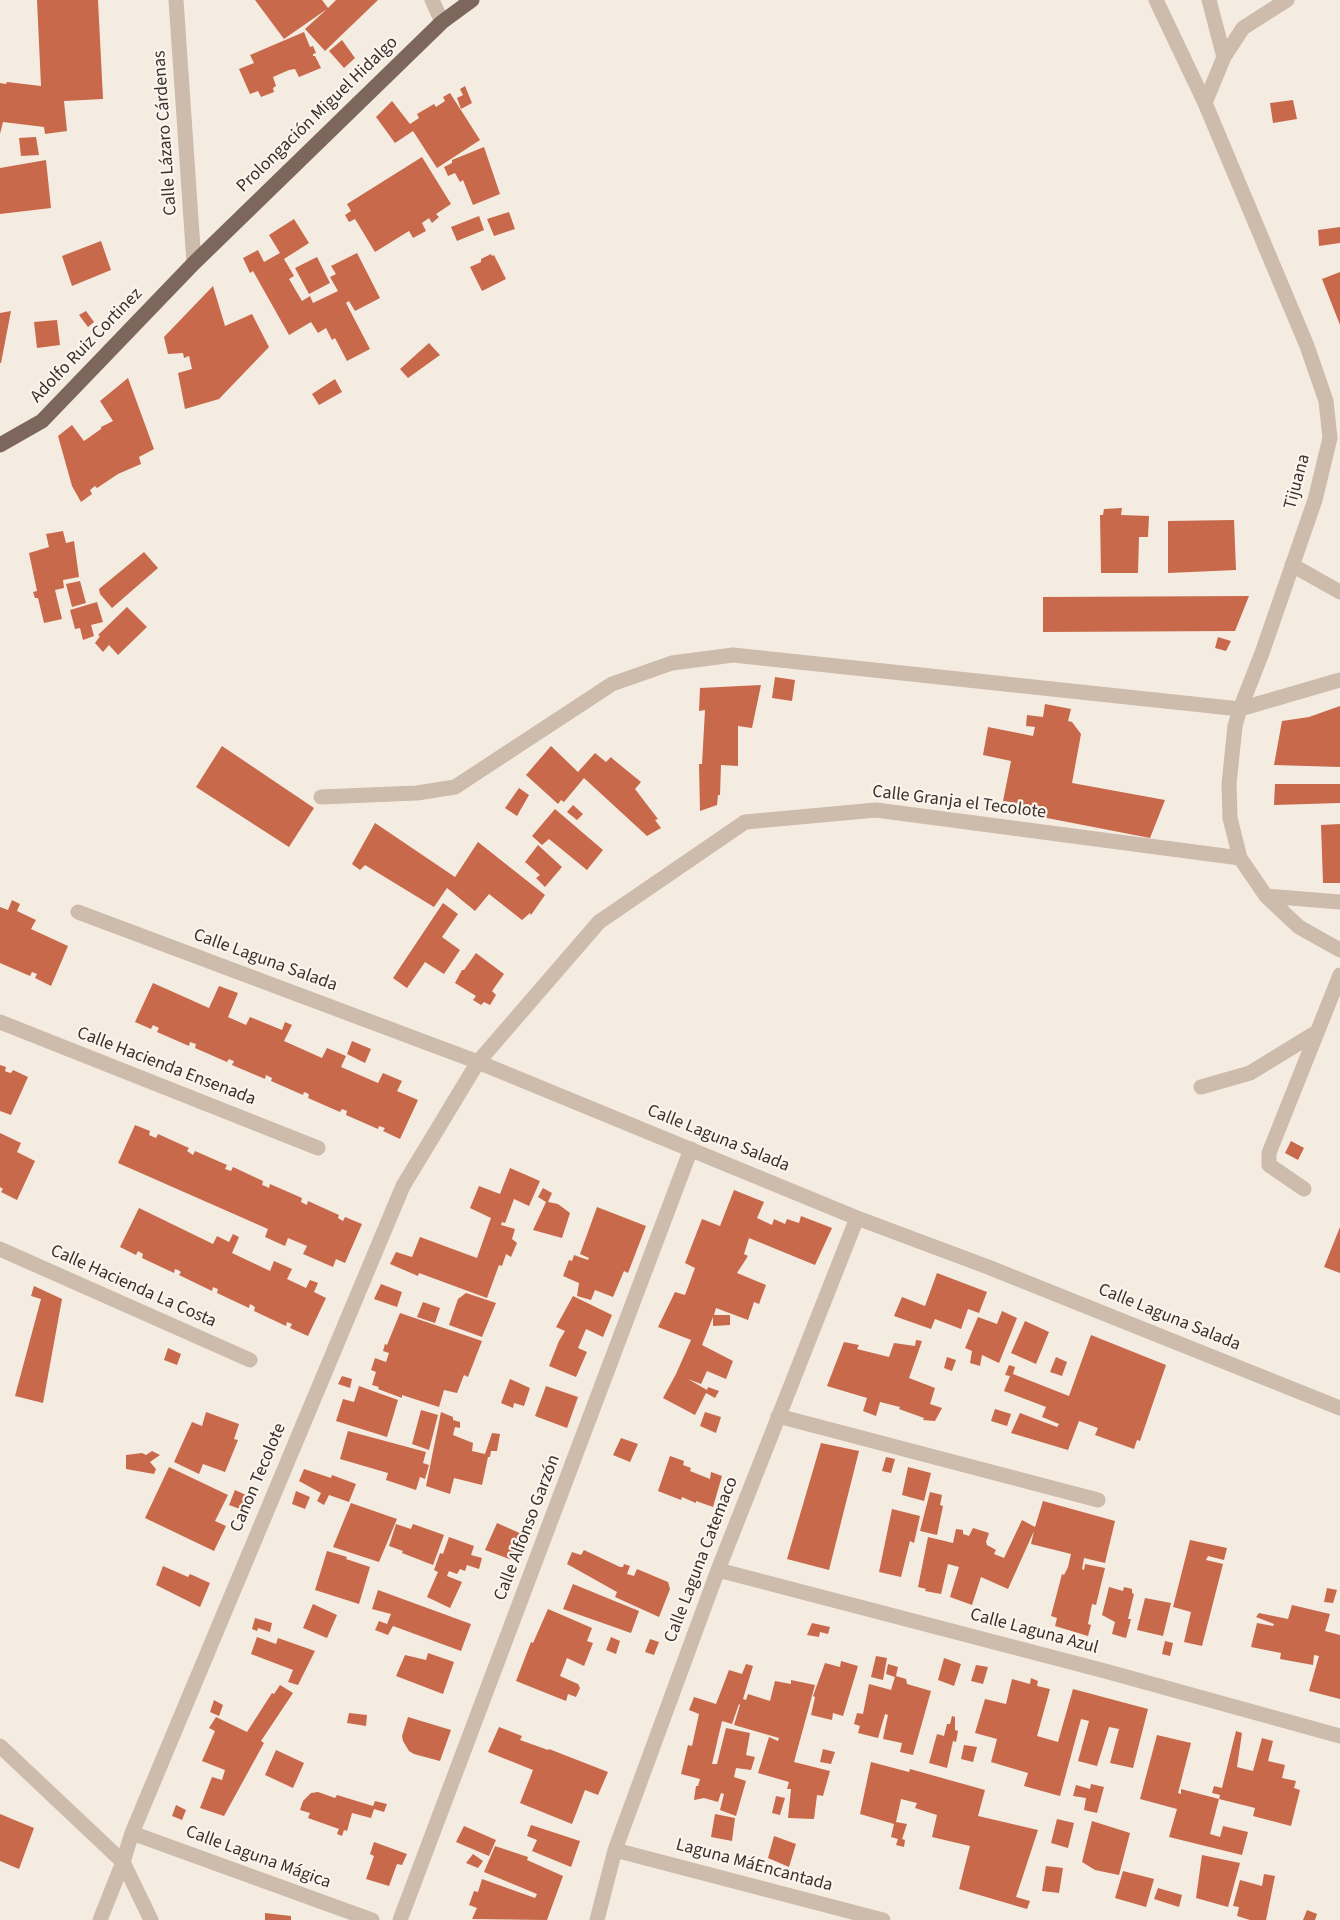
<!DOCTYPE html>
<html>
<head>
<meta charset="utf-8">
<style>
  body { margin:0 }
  canvas { display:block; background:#f4ebe1 }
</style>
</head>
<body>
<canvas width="1340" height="1920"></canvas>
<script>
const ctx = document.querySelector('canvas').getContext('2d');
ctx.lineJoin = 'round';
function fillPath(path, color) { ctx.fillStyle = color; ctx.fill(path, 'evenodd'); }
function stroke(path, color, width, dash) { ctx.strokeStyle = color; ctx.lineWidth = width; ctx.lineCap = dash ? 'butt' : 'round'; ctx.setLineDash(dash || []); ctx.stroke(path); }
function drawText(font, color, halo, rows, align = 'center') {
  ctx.font = font + ' "Source Sans 3",sans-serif'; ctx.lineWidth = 4.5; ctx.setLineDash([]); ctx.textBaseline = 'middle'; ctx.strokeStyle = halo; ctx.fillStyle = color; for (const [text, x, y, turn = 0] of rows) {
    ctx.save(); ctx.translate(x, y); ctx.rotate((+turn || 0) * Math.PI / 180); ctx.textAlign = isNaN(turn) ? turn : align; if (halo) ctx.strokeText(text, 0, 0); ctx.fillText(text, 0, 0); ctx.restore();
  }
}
const building = new Path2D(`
  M37,0H98L103,99L64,101L67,131L45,134L44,127L3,122L0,134V83L6,84L7,82L41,86Z
  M255,0H322L328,8L336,0H378L325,51L305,29L327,9L284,39Z
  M304,32L310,47L313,46L316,53L313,54V56H315L321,68L299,77L295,69L289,70L273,77L276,86L273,88L274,92L261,97L258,91L250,94L239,69L254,63L250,55Z
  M342,40L355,58L344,68L329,51Z
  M465,86L472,103L461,109L457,98L463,95L460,89Z
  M450,93L480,140L437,168L413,131L395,143L376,117L392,101L410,124L419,118L417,114L434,104L436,107L445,101L443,97Z
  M1293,100L1297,119L1273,123L1270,103Z
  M36,137L39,155L21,156L19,138Z
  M484,147L500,194L473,205L463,180L460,182L455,173L448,176L444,167L452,163V160Z
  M422,157L451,204L436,214L439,217L432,223L429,218L422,223L426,231L413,238L409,231L375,252L355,219L349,222L345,215L351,211L347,204Z
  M46,160L51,208L0,214V168Z
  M509,212L515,229L494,236L487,219Z
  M479,216L484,230L457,241L451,227Z
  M294,219L309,243L284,259L294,276L289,279L302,301L310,296L313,303L338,291L330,277L336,274L331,266L357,253L380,298L355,311L349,301L346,303L370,349L347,361L335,338L332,340L326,328L318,333L311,322L289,335L253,271L250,273L243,258L258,250L264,262L280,253L269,235Z
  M1340,227V243L1319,246L1318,230Z
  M101,241L111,270L72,286L62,256Z
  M491,254L492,256L494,255L506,279L482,291L470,267L481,262V259Z
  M317,257L330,283L309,294L295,268Z
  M1340,272V325L1322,279Z
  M213,286L225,326L252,314L269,347L219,399L185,409L178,373L192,369L189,356L184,358L183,353L168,354L164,337Z
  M11,311L1,363H0V313Z
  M86,311L94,322L88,327L79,315Z
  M57,320L60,345L37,348L34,322Z
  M429,343L440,355L408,378L400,369Z
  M128,378L154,449L139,457L141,464L118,474L97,488L95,486L90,490L92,494L81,502L72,486L58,436L72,425L84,441L101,429V427L113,421L100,401Z
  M335,379L342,392L319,405L312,394Z
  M1122,508L1121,515L1149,516L1148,537H1139L1138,573H1101L1100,515H1103L1104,509Z
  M1234,520L1236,570L1168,573V521Z
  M63,531L66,543L74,541L79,577L63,580L64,588L55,590L62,619L44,623L38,598H35L33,592L37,591L29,553L49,547L46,534Z
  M144,552L158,568L112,608L100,594L99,589Z
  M80,581L86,603L72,607L66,584Z
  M1249,596L1235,631L1043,632V597Z
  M97,602L103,622L91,625L94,636L83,640L80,628L75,629L70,610Z
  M127,607L147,627L118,655L109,645L103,652L95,643L100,636L98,635Z
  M1218,637L1231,641L1226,651L1215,648Z
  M775,677L795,680L792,701L772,698Z
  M761,685L752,728L738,726V766L721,765L720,795H718L717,805L700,811L699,764H702L705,710L699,711L700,688Z
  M1045,704L1071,709L1068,721L1072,722L1081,734L1072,783L1165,800L1150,838L1016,812L1017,803L1003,801L1011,761L983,755L988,727L1033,736L1035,727L1026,726L1027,715L1043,717Z
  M1340,706V767L1274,765L1282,721L1309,717Z
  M222,746L314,808L289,847L196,787Z
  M551,746L578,772L595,753L606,762L611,757L614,760L641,782L635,789L658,819L655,820L661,828L647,836L584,778L564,802L561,800L558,804L526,775Z
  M1275,784H1340V803L1274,805Z
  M519,788L529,795L517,816L505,808Z
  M573,805L583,814L577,820L567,812Z
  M555,809L603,850L587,870L549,839L542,845L532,836Z
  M375,823L455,877L478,842L545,895L531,915L530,913L522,920L489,894L475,911L447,888L434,907L365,865L360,870L352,864Z
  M1340,824V883H1323L1321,825Z
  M538,845L562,867L545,887L536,878L540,875L525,862Z
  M12,900L20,904L17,911L36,920L31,929L68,946L51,986L35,978L37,974L32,972L30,976L0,963V907L8,910Z
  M443,903L458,914L442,937L460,950L444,974L425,962L407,988L393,978Z
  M476,953L504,974L492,991L496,995L490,1005L484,1002L481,1005L473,1000L476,996L455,983L462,970H464Z
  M153,983L209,1008L219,986L238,993L228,1017L246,1025L250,1017L282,1030L285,1022L292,1025L284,1041L322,1058L327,1048L346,1056L341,1067L378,1083L383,1073L402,1081L397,1091L418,1100L400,1139L383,1131L385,1128L379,1126L378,1129L346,1115L347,1111L342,1109L340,1112L308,1098L309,1095L307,1093L304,1092L303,1095L271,1081L272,1078L266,1075L265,1079L232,1065L234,1061L231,1060L229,1059L227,1062L195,1048L196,1044L190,1042L189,1046L157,1032L159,1028L153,1025L151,1029L135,1022Z
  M352,1041L371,1049L365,1063L347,1054Z
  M0,1065L6,1067L5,1071L7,1072L11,1073L13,1070L28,1077L11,1115L0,1111Z
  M135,1125L150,1131L149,1135L156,1138L158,1134L189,1148L187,1151L193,1155L195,1151L227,1165L225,1169L231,1171L233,1167L263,1181L262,1185L265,1186L269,1188L270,1184L302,1198L301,1202L307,1205L308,1201L339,1215L338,1218L343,1221L345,1217L362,1224L345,1263L336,1259L333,1267L303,1254L307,1246L288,1238L285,1246L265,1237L268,1229L118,1163Z
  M0,1133L21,1143L17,1152L35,1161L17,1200L1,1192L3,1189L0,1187Z
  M1291,1141L1304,1148L1298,1160L1285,1153Z
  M510,1168L540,1181L529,1206L514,1199L505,1223L502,1222L501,1225L515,1229L512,1239L517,1243L511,1257L506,1254L502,1266L499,1265L487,1298L419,1273L418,1276L390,1264L396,1252L412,1257L420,1237L477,1258L491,1218L470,1208L479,1186L500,1194Z
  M543,1188L552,1193L548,1202L558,1204L570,1213L562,1238L533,1230L546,1202L538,1197Z
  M734,1190L764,1202L757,1218L772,1225L774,1219L785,1224L787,1219L799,1223L801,1216L832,1228L815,1265L749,1238L744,1254L748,1256L737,1273L766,1285L759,1304L754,1302L748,1320L716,1308L714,1315H730V1325L713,1326V1317L702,1345L733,1361L726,1379L707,1371L701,1384L688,1379L707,1390L708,1387L719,1391L715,1398L706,1393L695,1415L663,1398L676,1374L691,1340L658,1327L675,1292L685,1295L695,1268L685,1263L702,1219L720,1226Z
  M597,1207L646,1226L628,1273L624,1271L613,1297L595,1290L591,1300L577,1296L579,1283L563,1276L569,1260L572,1261L574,1255L588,1260L589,1258L580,1254Z
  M139,1208L213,1244L217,1236L229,1242L233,1234L239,1237L232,1253L270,1271L274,1261L292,1269L287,1279L306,1288L310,1280L318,1283L314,1292L326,1298L308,1336L290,1328L292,1324L287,1322L286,1326L254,1311L255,1307L250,1304L249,1308L217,1293L218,1289L215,1288L213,1287L212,1291L179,1275L181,1272L178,1270L175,1269L174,1273L142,1258L143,1254L138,1251L136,1255L120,1247Z
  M1340,1227V1273L1324,1267Z
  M937,1273L987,1292L979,1313L968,1309L961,1329L935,1319L931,1329L894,1316L902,1297L925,1306Z
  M381,1284L402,1292L397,1307L374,1299Z
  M34,1286L62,1299L43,1403L15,1396L41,1299L31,1296Z
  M466,1293L496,1303L482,1337L449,1325L458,1299Z
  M573,1296L612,1315L603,1337L586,1329L578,1348L587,1352L576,1377L549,1366L559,1341L565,1331L556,1327Z
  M423,1302L440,1308L435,1323L417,1317Z
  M1002,1311L1017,1318L999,1363L982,1355L980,1366L970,1363L972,1351L965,1348L978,1317L997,1324Z
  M400,1313L482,1341L468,1377L464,1375L457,1393L444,1390L439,1407L402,1395V1398L378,1389L379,1387L372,1385L376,1372L371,1370L375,1358L386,1362L389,1353L383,1351L385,1344L387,1345Z
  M1025,1321L1049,1332L1036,1364L1011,1353Z
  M1091,1335L1166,1365L1140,1441L1137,1440L1134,1449L1095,1435L1098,1428L1079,1421L1068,1450L1011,1433L1020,1413L1057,1427L1059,1424L1042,1417L1046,1407L1004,1391L1010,1376L1005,1375L1009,1365L1015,1367L1013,1374L1069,1396Z
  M916,1340L922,1341L909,1378L935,1388L930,1404L942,1408L935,1421L923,1420L924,1418L899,1409L900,1407L880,1402L876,1416L863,1411L867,1398L827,1386L844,1342L859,1345L857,1349L889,1357L894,1343L915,1346Z
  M168,1348L181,1354L177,1365L164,1360Z
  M947,1357L956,1360L952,1371L944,1368Z
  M1056,1357L1067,1362L1062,1376L1050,1372Z
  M342,1376L352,1379L350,1388L338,1384Z
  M510,1379L530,1388L524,1406L514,1403L513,1408L501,1403Z
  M359,1386L398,1400L387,1437L336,1421L343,1399L354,1402Z
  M546,1386L578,1397L567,1428L535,1416Z
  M995,1409L1011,1414L1007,1426L991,1421Z
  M421,1410L438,1415L429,1450L412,1444Z
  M206,1412L239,1424L234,1439L238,1440L225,1472L203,1464L199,1474L174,1462L192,1422L202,1426Z
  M441,1412L453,1417V1420L460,1422V1428L455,1427L453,1435L473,1443L472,1451L485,1454L492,1433L500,1434L497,1451H491L490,1457H488L482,1485L454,1478L450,1494L426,1486Z
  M705,1412L721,1417L716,1433L700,1426Z
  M348,1431L426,1452L423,1463L429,1465L425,1479L420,1477L416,1490L386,1480L388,1473L340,1459Z
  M621,1438L638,1444L630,1462L613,1455Z
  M821,1443L859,1451L829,1570L787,1559Z
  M152,1451L160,1455L150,1462L156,1469L154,1474L126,1469V1455L142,1453L146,1455Z
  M670,1456L684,1461L683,1465L691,1468L690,1471L710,1479L711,1472L722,1476L713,1507L696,1501V1503L682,1497L681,1500L658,1491Z
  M886,1457L895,1459L891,1473L882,1471Z
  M169,1467L228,1495L215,1521L226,1526L214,1551L145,1518Z
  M908,1467L931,1473L924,1501L902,1495Z
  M304,1469L331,1478L332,1475L356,1484L349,1502L329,1495L324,1505L317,1501L321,1493L299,1481Z
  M235,1490L246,1495L240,1509L229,1505Z
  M296,1491L310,1497L305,1509L292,1504Z
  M930,1492L942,1495L940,1505L943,1506L937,1535L920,1531Z
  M1043,1501L1115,1521L1105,1563L1084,1558L1082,1569L1084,1570L1085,1564L1105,1568L1096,1605L1092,1604L1088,1624L1091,1625L1088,1636L1055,1626L1057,1618L1051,1616L1062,1574L1064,1575L1068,1567L1071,1554L1031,1544L1034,1531L1008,1589L981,1577L972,1605L950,1597L959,1567L948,1564L941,1594L925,1591L926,1589L918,1587L928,1537L953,1543L956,1529L963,1530V1534L969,1536L973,1528L989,1533L986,1542L987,1545L996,1550L994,1554L1004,1558L1022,1520L1035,1527Z
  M351,1503L397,1519L379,1562L333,1547Z
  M892,1509L920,1516L914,1543L910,1541L901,1577L879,1572Z
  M497,1523L524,1535L512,1560L485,1550Z
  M396,1524L411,1529L413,1524L444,1535L433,1565L402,1553L403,1551L389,1546Z
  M449,1537L474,1546L471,1555L482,1558L479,1569L467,1565L465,1571L460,1569L457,1574L449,1571L447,1576L462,1582L450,1608L427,1597L438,1572L434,1570L440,1553L443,1554Z
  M1190,1540L1227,1548L1224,1560L1208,1556L1206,1560L1223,1564L1202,1646L1184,1642L1191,1612L1173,1607Z
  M584,1550L620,1567H623L624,1564L630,1566L627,1574L634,1576L637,1569L668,1582L670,1589L659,1617L615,1597L617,1592L567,1564L572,1552L581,1555Z
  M327,1551L347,1557L346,1559L370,1567L359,1604L315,1590Z
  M163,1566L188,1577L190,1574L210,1583L200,1607L156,1585Z
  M573,1584L639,1611L631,1633L563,1609Z
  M1109,1587L1123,1591L1124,1587L1132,1589V1593L1134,1594L1128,1619H1131L1126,1638L1112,1634L1115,1622L1102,1615Z
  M1327,1588L1337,1590L1333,1603L1324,1602Z
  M378,1590L471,1624L461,1651L393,1626L388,1635L375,1630L379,1621L387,1624L391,1614L372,1609Z
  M1145,1598L1171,1603L1163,1636L1137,1630Z
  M313,1604L337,1615L327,1638L303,1628Z
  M1292,1605L1330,1614L1325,1631L1340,1635V1699L1309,1691L1319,1656L1314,1655L1313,1665L1280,1659L1281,1653L1251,1647L1257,1623L1273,1626L1274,1624L1256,1617L1259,1613L1288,1619Z
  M548,1609L592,1628L587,1641L593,1643L584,1666L567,1658L560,1676L578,1684L580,1688L576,1697L568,1694L566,1701L516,1681L531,1642L533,1643Z
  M255,1618L272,1623L270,1632L258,1628L257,1631L252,1629Z
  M812,1623L830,1627L828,1634L820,1632L819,1637L807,1635Z
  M257,1637L276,1644L278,1638L315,1651L298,1685L288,1682L293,1670L251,1654Z
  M611,1637L620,1641L616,1654L606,1650Z
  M650,1639L659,1642L654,1655L645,1652Z
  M1165,1641L1173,1643L1170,1656L1162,1654Z
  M428,1653L454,1662L443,1694L396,1676L405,1655L426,1660Z
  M876,1656L887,1658L883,1680L871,1677Z
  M944,1658L961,1664L954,1686L938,1680Z
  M841,1661L858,1666L843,1716L833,1713L832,1720L811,1715L815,1697L813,1696L825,1663L840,1667Z
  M746,1664L753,1666L743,1699L746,1700L748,1694L770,1701L775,1681L791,1684V1680L815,1685L794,1762L830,1771L823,1796L817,1795L814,1819L788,1818L791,1789H787L789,1782L758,1773L769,1737L778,1741L779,1738L734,1725L740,1705L739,1704L732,1724L722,1721L712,1764H717L726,1728L750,1733L746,1755L755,1757L751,1770L736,1768L734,1777L746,1781L736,1816L720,1810L724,1794L721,1793L718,1802L704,1798L694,1800L696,1786H698L700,1779L681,1774L688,1745L692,1746L699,1714L689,1710L694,1697L716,1704L729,1670L742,1674Z
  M888,1664L898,1667L896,1676L906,1679L907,1684L931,1691L913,1755L900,1752L902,1743L883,1739L888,1715L885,1714L878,1738L858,1733L860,1726L854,1724L857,1713L863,1714L869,1684L891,1690L895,1677L886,1674Z
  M976,1665L988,1667L983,1684L971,1681Z
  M1031,1678L1038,1681L1037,1686L1050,1689L1037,1736L1058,1742L1073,1689L1148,1709L1133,1768L1110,1763L1119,1729L1109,1727L1097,1766L1078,1761L1089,1721L1081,1719L1060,1796L1024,1786L1028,1773L991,1762L997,1739L975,1733L985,1699L1006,1704L1012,1679L1030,1684Z
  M280,1685L293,1693L261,1741L264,1743L224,1816L200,1808L212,1777L222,1780L225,1770L202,1761L215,1731L209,1728L216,1717L247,1732L272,1693L274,1694Z
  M214,1700L223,1705L219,1716L210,1712Z
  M349,1713L367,1715L366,1726L347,1723Z
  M952,1716L955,1717V1730L958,1731L956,1742L953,1741L947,1768L929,1763L937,1734L944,1736L947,1724H950Z
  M408,1717L451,1730L440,1761L414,1754L409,1751L403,1741L402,1736Z
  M499,1727L522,1736L520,1740L548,1750L549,1749L608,1772L598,1795L585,1790L572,1824L520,1803L533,1770L488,1752Z
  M1236,1731L1242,1733L1237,1767L1253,1771L1262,1738L1273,1741L1268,1761L1285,1765L1282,1778L1296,1781L1294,1788L1300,1790L1291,1826L1253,1816L1255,1808L1219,1799L1220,1795L1212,1793L1214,1786L1222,1788Z
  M1157,1735L1191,1743L1178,1793L1181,1794V1789L1219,1799L1210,1834L1220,1837L1223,1826L1248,1832L1242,1855L1169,1837L1177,1809L1140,1799Z
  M964,1745L977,1747L973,1762L961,1759Z
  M823,1749L835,1752L831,1764L820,1762Z
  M276,1750L304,1763L293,1788L265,1775Z
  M871,1762L909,1772L910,1769L985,1790L978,1816L1038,1830L1016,1897L1030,1901L1027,1909L959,1889L970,1846L932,1837L937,1815L915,1808L917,1803L901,1799L896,1822L907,1824L902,1839L905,1840L904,1847L896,1845L898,1839L891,1837L894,1824L860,1814Z
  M1091,1784L1104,1787L1097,1813L1084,1810L1086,1798L1073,1796L1076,1785L1090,1789Z
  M318,1792L335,1798L337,1795L373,1806L375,1801L387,1804L384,1812L374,1809L371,1818L352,1813L347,1831L344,1830L342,1836L337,1834L339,1829L308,1818L310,1813L300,1810L303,1801L311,1793Z
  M776,1796L785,1798L780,1815L772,1813Z
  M176,1805L186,1810L182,1820L172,1816Z
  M0,1814L34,1828L19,1869L0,1861Z
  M715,1814L735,1818L732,1841L711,1837Z
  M1057,1819L1074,1823L1068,1848L1051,1843Z
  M1092,1821L1130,1833L1119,1875L1095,1870L1082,1862Z
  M531,1825L580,1841L571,1867L532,1851L537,1840L527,1836Z
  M464,1826L496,1840L489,1856L456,1842Z
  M774,1836L796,1844L789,1867L768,1858Z
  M374,1842L407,1854L402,1865L397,1864L389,1886L366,1879L374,1856L370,1854Z
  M495,1846L528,1857L527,1860L563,1876L547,1920L472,1919L477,1908L469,1905L474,1891L478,1892L482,1879L535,1898L537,1894L484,1872Z
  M473,1854L483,1861L478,1868L466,1863Z
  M1202,1855L1240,1863L1228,1907L1196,1898Z
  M1046,1866L1063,1868L1059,1893L1042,1891Z
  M1123,1871L1154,1879L1146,1907L1115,1898Z
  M1264,1874L1275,1876L1266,1920H1250L1237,1916L1239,1907L1233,1906L1240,1880L1262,1886Z
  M1158,1888L1182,1895L1179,1907L1154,1899Z
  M1307,1910L1317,1914L1315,1920H1303Z
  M265,1913L291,1916V1920H265Z`);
const minor = new Path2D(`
  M176,0L194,263
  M432,0L442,22
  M1156,0L1205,103L1307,346L1326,401L1330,438L1315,500L1262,653L1240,709L1235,726L1229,784L1230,818L1240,858L1266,896L1299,927L1340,950
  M1209,0L1224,57
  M1205,103L1224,57L1243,28L1287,0
  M1292,565L1340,592
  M321,797L417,793L455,787L612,684L672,663L733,655L1240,709L1340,680
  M1266,896L1340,902
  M78,912L478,1062L857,1218L988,1267L1340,1408
  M0,1022L318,1148
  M1201,1087L1250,1073L1317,1032
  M1304,1189L1269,1165V1153L1340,975
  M0,1249L250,1360
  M778,1416L1098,1500
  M718,1570L1105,1671L1340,1736
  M0,1746L123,1862L151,1920
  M132,1833L372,1920
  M615,1850L883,1920
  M100,1920L123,1862L132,1833L403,1186L478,1062L599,922L745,822L876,810L1240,858
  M400,1920L691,1149
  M597,1920L615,1850L718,1570L857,1218`);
const major = new Path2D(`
  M0,445L42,421L194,263L442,22L472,0`);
const streetNames = [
  ["Prolongación Miguel Hidalgo",318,115,-44],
  ["Calle Lázaro Cárdenas",166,133,-94],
  ["Adolfo Ruiz Cortinez",87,346,-46],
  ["Tijuana",1298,482,-75],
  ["Calle Granja el Tecolote",959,803,7],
  ["Calle Laguna Salada",265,961,20],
  ["Calle Hacienda Ensenada",166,1067,21],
  ["Calle Laguna Salada",718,1139,22],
  ["Calle Hacienda La Costa",133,1287,24],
  ["Calle Laguna Salada",1169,1318,22],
  ["Canon Tecolote",259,1478,-67],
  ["Calle Alfonso Garzón",528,1528,-69],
  ["Calle Laguna Catemaco",702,1560,-69],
  ["Calle Laguna Azul",1034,1632,15],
  ["Calle Laguna Mágica",258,1858,20],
  ["Laguna MáEncantada",754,1866,15]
];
fillPath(building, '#c8694b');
stroke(minor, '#cdbbac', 15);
stroke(major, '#7d675c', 15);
drawText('18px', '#3b302b', '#fbf5ee', streetNames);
</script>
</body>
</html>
